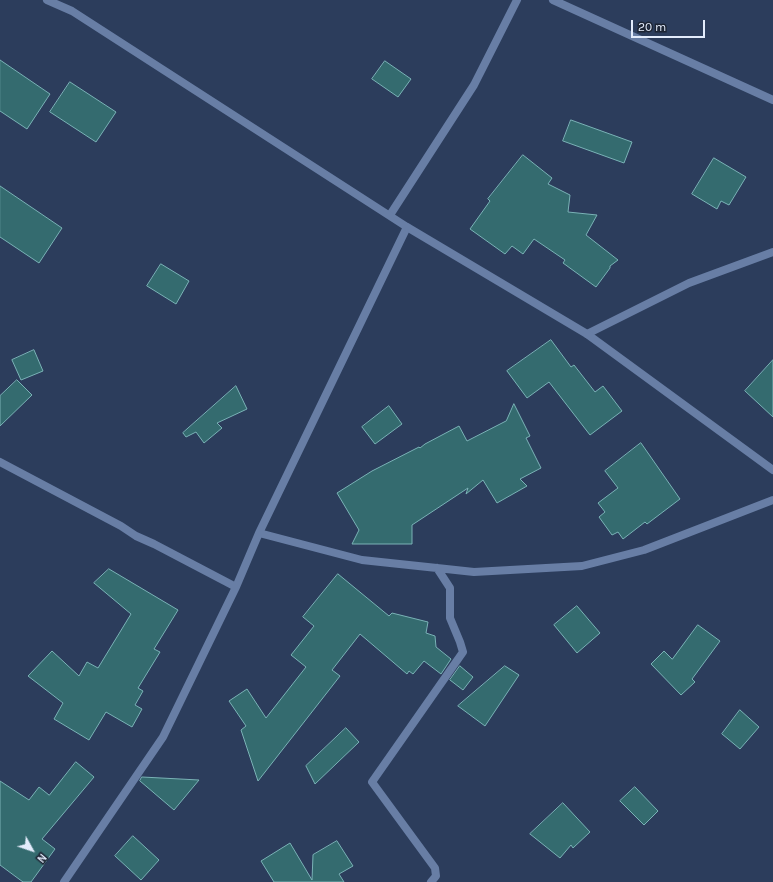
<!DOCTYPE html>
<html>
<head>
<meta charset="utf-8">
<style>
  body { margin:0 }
  #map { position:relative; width:773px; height:882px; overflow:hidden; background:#2c3d5c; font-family:Karla,sans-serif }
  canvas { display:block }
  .north { position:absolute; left:12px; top:830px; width:40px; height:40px; -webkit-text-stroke:3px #1c2433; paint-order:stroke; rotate:130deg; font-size:11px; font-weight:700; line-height:16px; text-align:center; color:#e3ecfc }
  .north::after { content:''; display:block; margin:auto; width:14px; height:18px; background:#e3ecfc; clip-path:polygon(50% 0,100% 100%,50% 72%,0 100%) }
  .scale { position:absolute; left:631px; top:20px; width:74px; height:18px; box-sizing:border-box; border:2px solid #e3ecfc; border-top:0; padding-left:5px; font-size:12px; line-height:14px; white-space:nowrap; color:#e3ecfc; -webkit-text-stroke:3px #1c2433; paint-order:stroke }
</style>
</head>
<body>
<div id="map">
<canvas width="773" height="882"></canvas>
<div class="north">N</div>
<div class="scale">20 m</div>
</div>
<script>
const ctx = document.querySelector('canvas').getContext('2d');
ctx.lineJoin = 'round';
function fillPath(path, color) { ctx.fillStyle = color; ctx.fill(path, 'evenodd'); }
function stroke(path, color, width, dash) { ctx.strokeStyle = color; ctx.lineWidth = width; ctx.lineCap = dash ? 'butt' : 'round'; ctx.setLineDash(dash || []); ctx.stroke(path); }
const building = new Path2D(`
  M0,60L50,94L27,129L0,111Z
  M385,61L411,79L398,97L372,79Z
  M70,82L116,112L96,142L50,112Z
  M571,120L632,142L624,163L563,141Z
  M523,155L552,178L548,184L570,195L568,212L597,215L586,235L618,260L610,266V268L596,287L563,263L565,260L534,239L523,254L512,246L505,254L470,229L490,201L488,199Z
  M714,158L746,177L729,205L721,201L717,209L692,194Z
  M0,186L62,228L39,263L0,237Z
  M161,264L189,281L176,304L147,286Z
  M551,340L571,367L574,365L595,392L603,386L622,411L590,435L549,382L527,398L507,371Z
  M34,350L43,371L21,380L12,360Z
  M773,360V417L745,391Z
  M17,380L32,395L0,426V396Z
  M236,386L247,409L217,423L222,428L204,443L196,432L186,437L183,433Z
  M514,404L530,436L526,438L541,468L520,479L527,486L497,503L483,480L466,494L468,488L412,525V544H352L359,530L337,493L372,471L419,447L420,448L425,444L459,426L467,441L506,421Z
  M389,406L402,424L375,444L362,427Z
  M641,443L680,499L647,524L645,522L623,539L618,532L612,535L599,517L605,512L598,503L618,488L605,471Z
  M109,569L178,610L154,649L160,652L138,688L143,691L135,705L142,709L132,727L106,712L89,740L54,719L63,703L28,676L52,651L79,676L87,662L98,668L131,614L94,583Z
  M338,574L389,616L392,613L428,622L426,633L435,636L436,647L451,659L441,674L424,661L413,674L409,671L407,674L360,634L332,670L340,676L258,781L241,730L246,726L229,701L247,689L266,718L306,667L291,655L314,626L303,617Z
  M577,606L600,633L577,653L554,625Z
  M698,625L720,641L692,679L695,682L681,695L651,664L664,651L672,659Z
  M460,666L473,677L463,690L450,680Z
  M505,666L519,675L485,726L458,706Z
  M740,710L759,727L740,749L722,734Z
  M346,728L359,742L315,784L306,766Z
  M76,762L94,777L42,839L55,849L31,882H23L0,865V781L29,800L39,787L49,795Z
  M142,777L199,780L174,810L140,781Z
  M635,787L658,811L644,825L620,801Z
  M563,803L590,832L573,848L571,845L560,858L530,834Z
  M133,836L159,860L141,880L115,856Z
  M337,841L353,866L339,874L344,882H274L261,861L290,843L312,880L313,855Z`);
const minor = new Path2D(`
  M553,0L773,100
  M390,215L474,85L517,0
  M587,334L689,283L773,252
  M0,462L121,526L136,536L154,544L236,587
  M259,533L362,560L437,568L474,572L582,566L644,550L773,500
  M64,882L163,737L236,587L259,533L407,227
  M431,882L436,876L435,868L372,782L463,652L460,642L450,618V588L437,568`);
const tertiary = new Path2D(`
  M47,0L72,11L407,227L587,334L773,470`);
fillPath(building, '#346b6f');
stroke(building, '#7ab2b6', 1);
stroke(minor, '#687ea5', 8);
stroke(tertiary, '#687ea5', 8);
</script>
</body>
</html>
